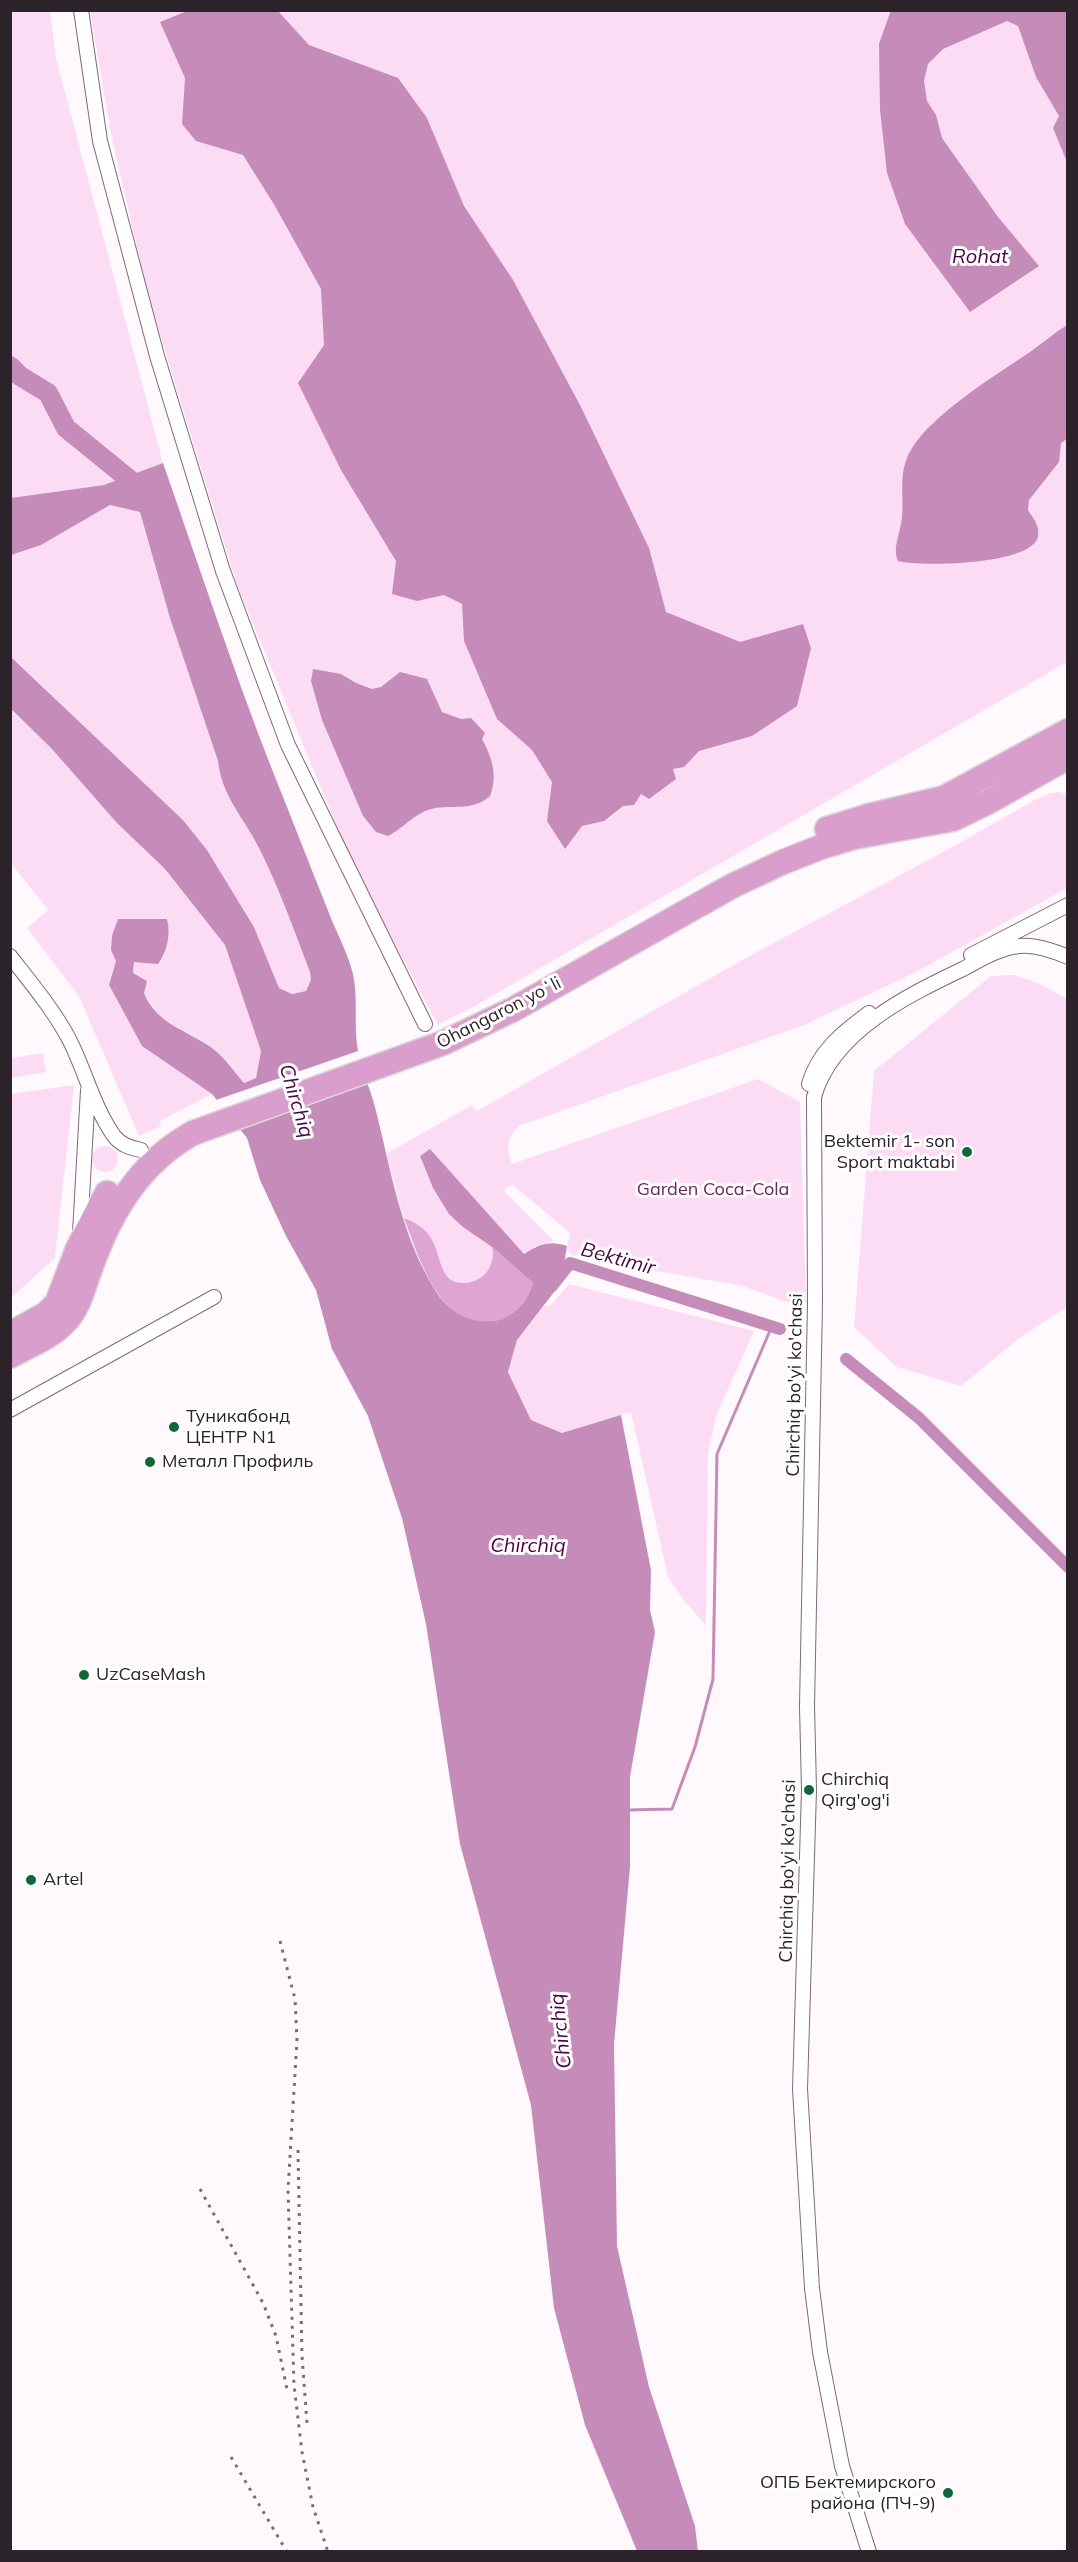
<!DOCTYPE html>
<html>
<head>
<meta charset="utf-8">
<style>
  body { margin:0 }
  #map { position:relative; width:1078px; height:2562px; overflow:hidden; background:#fff9fd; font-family:Mulish,sans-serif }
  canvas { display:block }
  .frame { position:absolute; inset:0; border:12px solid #2c222a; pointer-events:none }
</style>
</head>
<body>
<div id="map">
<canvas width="1078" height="2562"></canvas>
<div class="frame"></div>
</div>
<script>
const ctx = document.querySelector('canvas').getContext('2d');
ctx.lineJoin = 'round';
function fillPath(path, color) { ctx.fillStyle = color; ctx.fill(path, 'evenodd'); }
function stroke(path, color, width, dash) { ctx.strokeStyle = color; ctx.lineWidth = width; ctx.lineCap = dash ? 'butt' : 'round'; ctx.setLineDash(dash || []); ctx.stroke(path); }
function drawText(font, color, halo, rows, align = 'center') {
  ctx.font = font + ' Mulish,sans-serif'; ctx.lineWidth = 6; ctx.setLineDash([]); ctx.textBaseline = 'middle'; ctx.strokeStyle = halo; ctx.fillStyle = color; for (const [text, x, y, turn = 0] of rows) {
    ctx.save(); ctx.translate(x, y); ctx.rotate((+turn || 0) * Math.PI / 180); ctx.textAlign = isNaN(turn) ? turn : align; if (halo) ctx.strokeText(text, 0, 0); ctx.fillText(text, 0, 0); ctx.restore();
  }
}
const green = new Path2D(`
  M10,11H50L56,58L163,463L104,485L11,498Z
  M90,11H1067V662L480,1003L438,1025L354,867L237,585L149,299L112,139Z
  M110,505L140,512L170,618L218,761C222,797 243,816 259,848C279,888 294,930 310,972L311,980L306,991L292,994L279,988L254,927L207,850L183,820L11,656L10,555L41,545Z
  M10,709L51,748L117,823L165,869L225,945L261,1051L256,1078L243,1083L230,1064L194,1036L173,1026L155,1013L133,973L134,962L163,957L169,928L111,950L116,961L109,985L142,1046L212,1094L160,1121L161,1126L139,1136L79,996L27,928L48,910L11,863Z
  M1059,792L1067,794V888L916,972L804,1025L519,1126C507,1137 506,1149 512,1164L758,1079L800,1102L806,1302H787L743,1286L622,1265L607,1261L585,1249L574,1256L567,1250L570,1233L513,1185L505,1189V1192L554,1241L536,1246L525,1254L420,1156C435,1199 454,1223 492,1247C494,1256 492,1265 486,1273C480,1279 474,1282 466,1283C439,1285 442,1257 432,1240C426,1228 416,1223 404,1218L386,1154L472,1105L477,1111L746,958L958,844L1031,802L1050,793Z
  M1015,975L1040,984L1067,999V1307L1022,1336L961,1386L897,1367L854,1327L874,1071L991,976Z
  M43,1053L46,1072L11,1078V1058Z
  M74,1085L55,1258L11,1298V1094Z
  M92 1159a13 13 0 1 1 26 0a13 13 0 1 1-26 0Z
  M569,1284L754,1331L716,1416L708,1453L706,1625L683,1599L668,1577L631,1412L562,1433L531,1420L508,1371L517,1340L545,1305L550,1306Z`);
const forest = new Path2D(`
  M404,1218C416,1223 426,1228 432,1240C442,1257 439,1285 466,1283C474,1282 480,1279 486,1273C492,1265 494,1256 492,1247L533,1283C529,1300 520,1313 502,1319C443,1340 419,1258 404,1218Z`);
const water = new Path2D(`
  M891,10L1067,11V162L1053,128L1059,116L1036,77L1018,26L1007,21L943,49L928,64L924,81L927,101L936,115L942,138L998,217L1039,266L970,312L905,224L887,173L880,110L879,44Z
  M187,11H278L309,45L398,78L427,118L464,206L513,280L581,407L649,548L666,612L740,642L803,624L811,648L797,706L752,736L699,751L684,767L673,769L676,779L649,799L641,794L634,805L623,806L604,821L582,826L565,849L547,821L552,782L532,750L497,719L464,641L462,604L444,595L417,601L392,594L396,561L341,470L298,383L324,345L321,289L275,206L243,155L196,141L182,124L185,78L160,22Z
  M1067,325V439L1061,443L1059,462L1029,500L1028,510C1033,518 1040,526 1038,536C1034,565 921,567 898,561C892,547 901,532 902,517C904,496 899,478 907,458C923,419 995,376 1030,352C1043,343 1054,333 1067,325Z
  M163,463C199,566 233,670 273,772C292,819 310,866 329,913C336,932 348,953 353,974C358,996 354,1022 357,1044C359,1066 370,1087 375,1107C391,1170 401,1238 437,1293C463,1333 520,1332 533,1283L492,1247L463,1227L449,1214L433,1188L420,1156L430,1149L524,1254C539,1244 550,1240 567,1246L561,1283L517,1340L508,1372L531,1420L562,1433L621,1415L651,1570L650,1610L655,1632L630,1777V1867L614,2044L617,2246L649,2387L695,2526L698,2551H637L585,2425L554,2308L531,2105L460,1844L426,1624L402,1518L368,1416L332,1349L316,1290L286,1236L260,1180L247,1138L212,1094L142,1046L109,985L116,961L111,950L112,936L118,919H167C171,934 167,952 158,964L134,962L133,973L147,981L144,993C156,1024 187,1030 212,1048C225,1058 234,1071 244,1083L256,1078L261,1051L225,945L165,869L117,823L51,748L11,709L10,656L183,820L207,850L254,927L279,988L292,994L306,991L311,980L310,972C294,930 279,888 259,848C243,816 222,797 218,761L170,618L140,512L110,505L41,545L11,555V498L104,485Z
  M313,669L341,674L356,683L372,689L381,687L400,672L427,679L442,712L461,719L471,718L485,733L482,739C492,757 498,776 490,796C473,811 456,805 436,808C416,811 404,828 388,836L376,832L363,816L322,720L311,681Z`);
const pier = new Path2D(`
  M361,1050L369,1078L232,1125L213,1101Z`);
const stream = new Path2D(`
  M627,1810L672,1809L695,1747L713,1679L717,1454L772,1326`);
const canal = new Path2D(`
  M552,1286L570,1263L780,1329
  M846,1359L919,1418L1068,1567`);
const river = new Path2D(`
  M10,366L20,376L48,393L66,428L130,480L144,496`);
const street = new Path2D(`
  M81,10L100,141L157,356L223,571L288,745L425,1024
  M971,955L1068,905
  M10,956C31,983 53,1009 69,1039C85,1070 93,1106 114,1136C121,1145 130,1148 141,1150
  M809,1084C818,1052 843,1032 869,1013
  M80,1233L88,1090
  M10,1410L214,1297
  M869,2552L842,2466L820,2352L812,2288L800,2089L809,1790L807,1706L815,1303L814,1097C832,1032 908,995 963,969C980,960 999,948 1019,946C1035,944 1052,950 1068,957`);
const highway = new Path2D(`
  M827,829L869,816L944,798L1068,731
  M10,1334L46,1314L57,1303L78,1248L107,1193
  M10,1356C28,1346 52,1337 65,1322C80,1307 84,1284 92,1264C112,1209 141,1162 193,1133L443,1043L514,1009L732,886L783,862L821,847L854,837L953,819L988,802L1068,757`);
const rail = new Path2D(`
  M280,1941L295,1999L297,2040L288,2190L294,2385L302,2452L313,2507L328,2552
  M298,2150L302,2356L307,2423
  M200,2189L263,2303L276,2336L288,2394
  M231,2457L287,2552`);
const markers = [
  [967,1152,6,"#10683a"],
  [174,1427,6,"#10683a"],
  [150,1462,6,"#10683a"],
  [84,1675,6,"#10683a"],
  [809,1790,6,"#10683a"],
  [31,1880,6,"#10683a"],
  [948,2493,6,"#10683a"]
];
const streetNames = [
  ["Ohangaron yoʻli",499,1013,-27],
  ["Chirchiq bo'yi ko'chasi",795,1385,-89],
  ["Chirchiq bo'yi ko'chasi",788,1871,-89]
];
const poiNames = [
  ["Bektemir 1- son",955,1142,"right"],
  ["Sport maktabi",955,1163,"right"],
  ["Туникабонд",186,1417],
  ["ЦЕНТР N1",186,1438],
  ["Металл Профиль",162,1462],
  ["UzCaseMash",96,1675],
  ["Chirchiq",821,1780],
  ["Qirg'og'i",821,1801],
  ["Artel",43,1880],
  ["ОПБ Бектемирского",936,2483,"right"],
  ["района (ПЧ-9)",936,2504,"right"]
];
const parkNames = [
  ["Garden Coca-Cola",713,1190]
];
const waterNames = [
  ["Rohat",980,257],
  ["Chirchiq",296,1101,73],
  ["Bektimir",618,1259,15],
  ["Chirchiq",528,1546],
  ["Chirchiq",561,2031,-96]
];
fillPath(green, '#fbdcf4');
fillPath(forest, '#dea4d2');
fillPath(water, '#c58cb9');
fillPath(pier, '#fff9fd');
stroke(stream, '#c58cb9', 3);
stroke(canal, '#c58cb9', 12);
stroke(river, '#c58cb9', 20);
stroke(street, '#80687b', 16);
stroke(highway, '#d9d7d9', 27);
stroke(street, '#fff', 14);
stroke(highway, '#da9ecd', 24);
stroke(rail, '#786f76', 3, [3, 6]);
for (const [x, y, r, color] of markers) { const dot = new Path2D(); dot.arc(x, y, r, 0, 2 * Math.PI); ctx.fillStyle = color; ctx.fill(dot); stroke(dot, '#fff', 2); }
drawText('18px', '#2c222a', '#fff', streetNames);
drawText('18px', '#2c222a', '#fff', poiNames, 'left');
drawText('18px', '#68255e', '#fff', parkNames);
drawText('italic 20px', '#490441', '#fff', waterNames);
</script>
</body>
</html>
